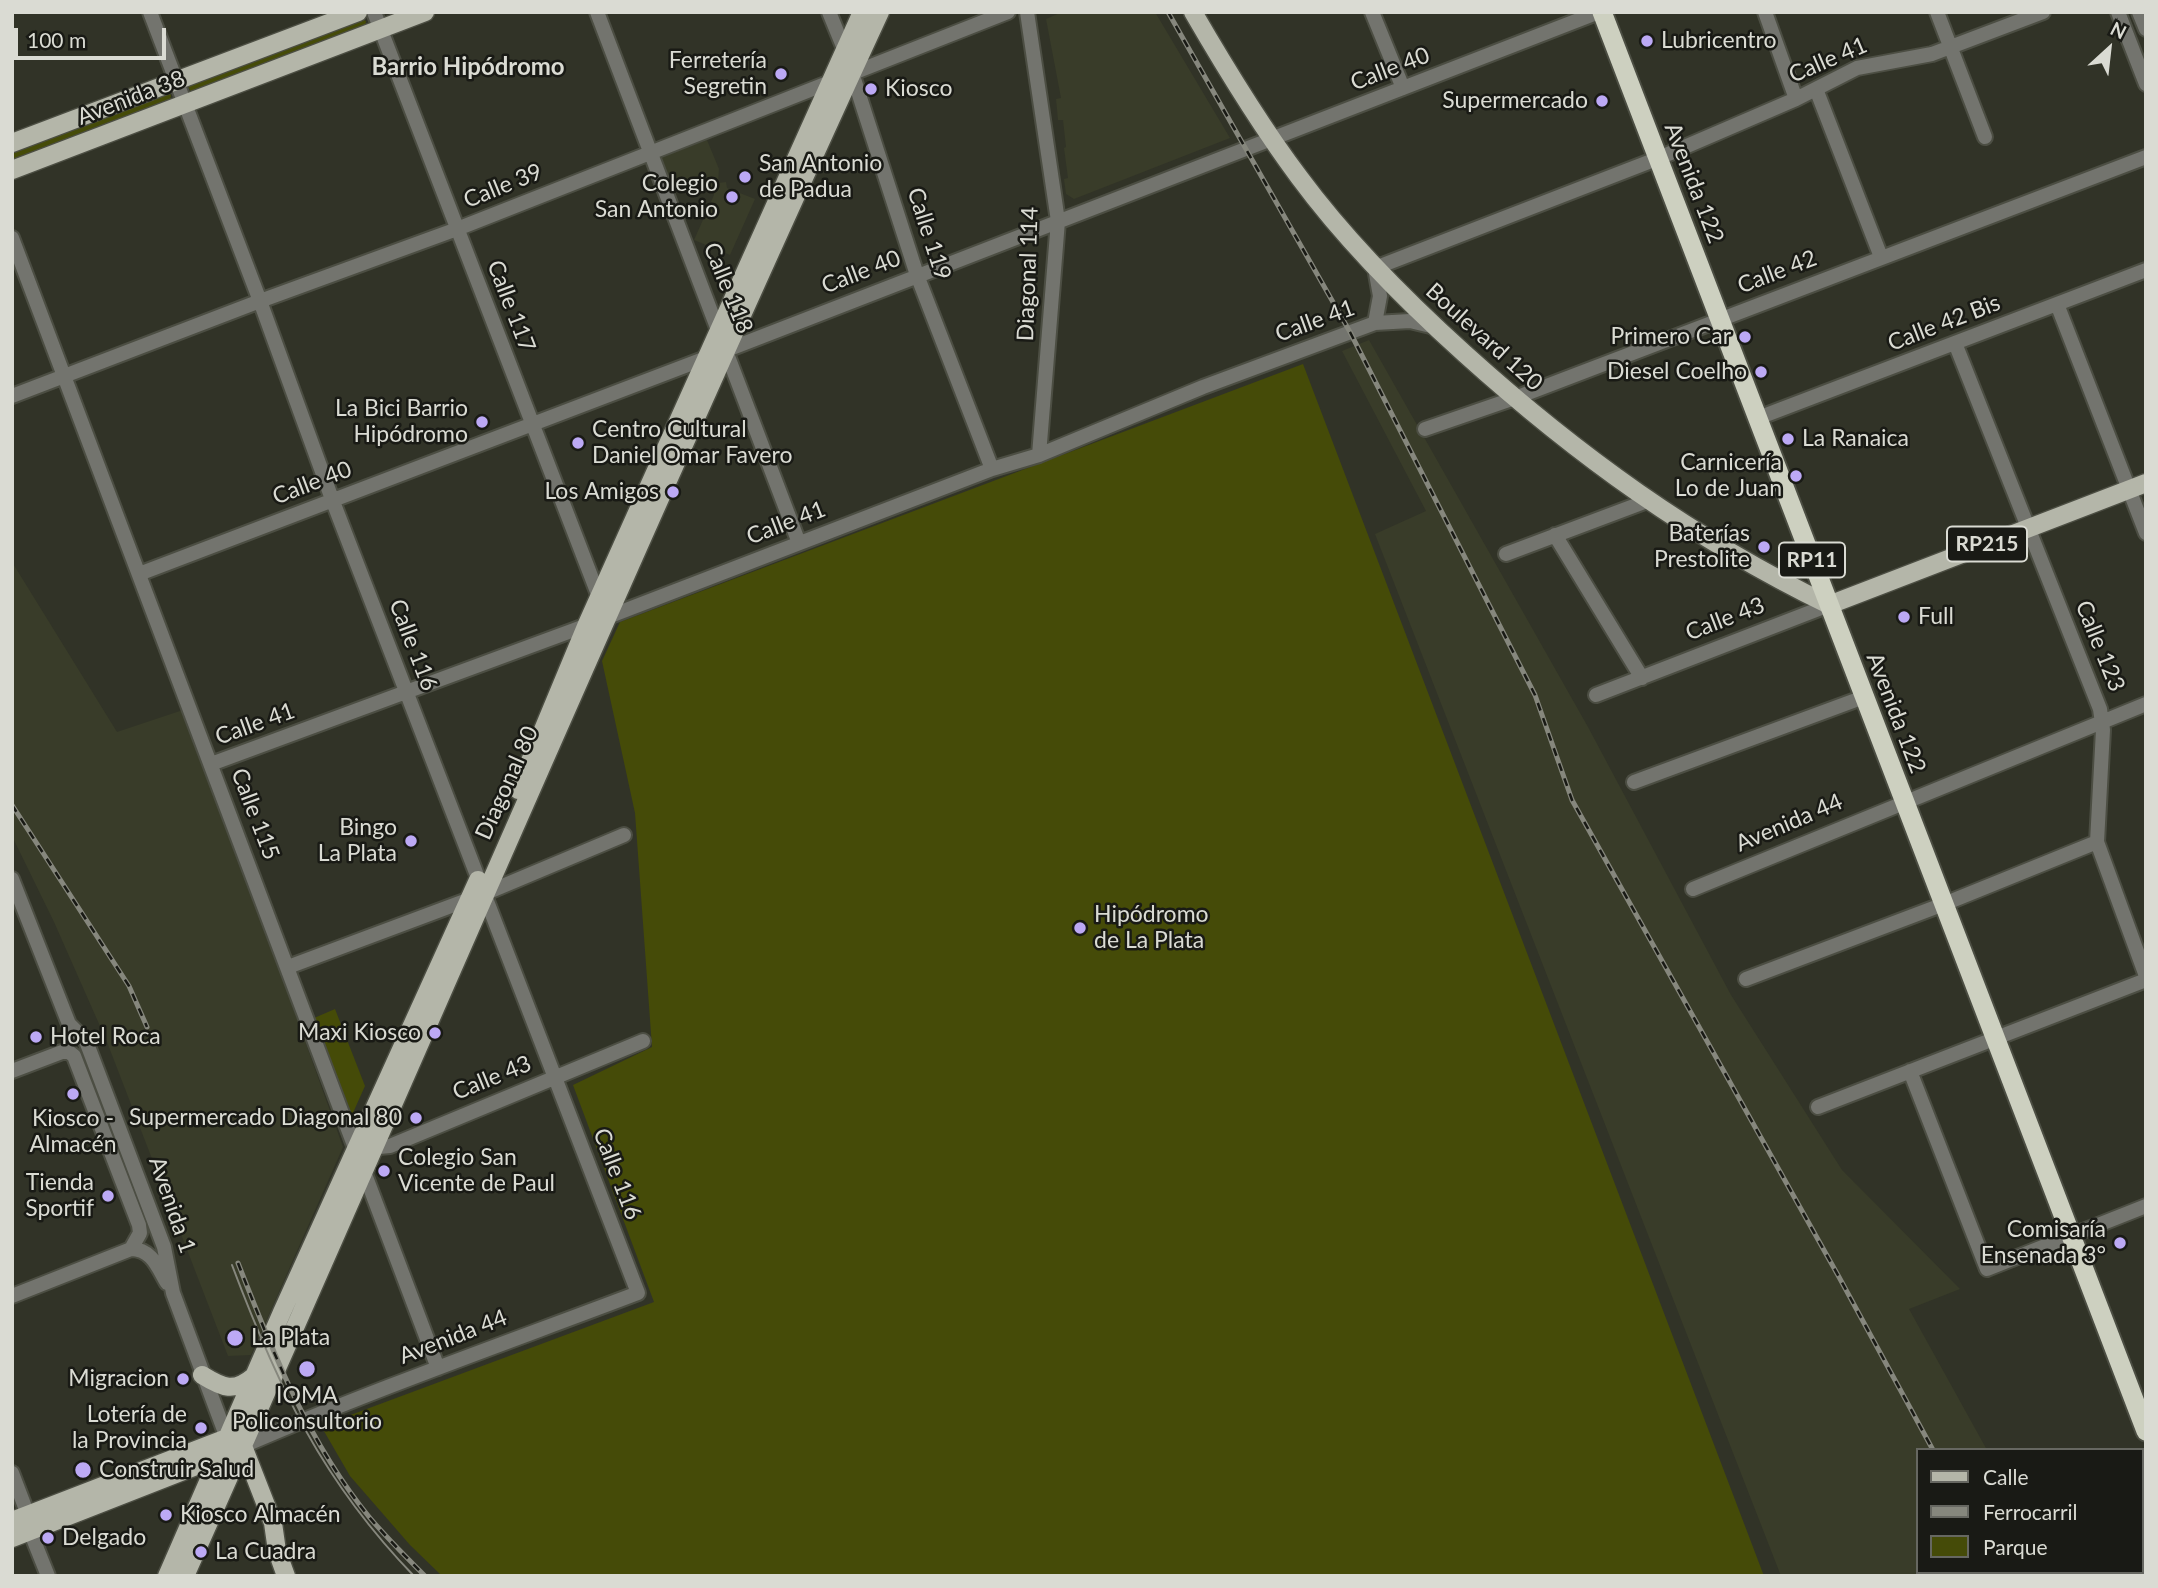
<!DOCTYPE html>
<html>
<head>
<meta charset="utf-8">
<style>
  body { margin:0 }
  #map { position:relative; width:2158px; height:1588px; overflow:hidden; background:#313327; font-family:Lato,sans-serif }
  canvas { display:block }
  .frame { position:absolute; inset:0; border:14px solid #dadbd3; pointer-events:none }
  .legend { position:absolute; left:1916px; top:1448px; width:228px; height:126px; box-sizing:border-box; background:#191a15; border:2px solid #666761; margin:0; padding:9px 12px; list-style:none; font-size:21px; color:#dadbd3 }
  .legend li { display:flex; align-items:center; gap:14px; height:35px }
  .legend b { width:35px; border:2px solid #666761 }
  .north { position:absolute; left:2074px; top:14px; width:70px; height:70px; -webkit-text-stroke:5px #191a15; paint-order:stroke; rotate:27deg; font-size:19px; font-weight:700; line-height:28px; text-align:center; color:#dadbd3 }
  .north::after { content:''; display:block; margin:auto; width:24px; height:32px; background:#dadbd3; clip-path:polygon(50% 0,100% 100%,50% 72%,0 100%) }
  .scale { position:absolute; left:14px; top:28px; width:152px; height:32px; box-sizing:border-box; border:4px solid #dadbd3; border-top:0; padding-left:9px; font-size:21px; line-height:24px; white-space:nowrap; color:#dadbd3; -webkit-text-stroke:5px #191a15; paint-order:stroke }
</style>
</head>
<body>
<div id="map">
<canvas width="2158" height="1588"></canvas>
<div class="frame"></div>
<ul class="legend">
<li><b style="height:9px;background:#b4b6a9"></b>Calle</li>
<li><b style="height:9px;background:#86877d"></b>Ferrocarril</li>
<li><b style="height:19px;background:#454b08"></b>Parque</li>
</ul>
<div class="north">N</div>
<div class="scale">100 m</div>
</div>
<script>
const ctx = document.querySelector('canvas').getContext('2d');
ctx.lineJoin = 'round';
function fillPath(path, color) { ctx.fillStyle = color; ctx.fill(path, 'evenodd'); }
function stroke(path, color, width, dash) { ctx.strokeStyle = color; ctx.lineWidth = width; ctx.lineCap = dash ? 'butt' : 'round'; ctx.setLineDash(dash || []); ctx.stroke(path); }
function drawText(font, color, halo, rows, align = 'center') {
  ctx.font = font + ' Lato,sans-serif'; ctx.lineWidth = 5; ctx.setLineDash([]); ctx.textBaseline = 'middle'; ctx.strokeStyle = halo; ctx.fillStyle = color; for (const [text, x, y, turn = 0] of rows) {
    ctx.save(); ctx.translate(x, y); ctx.rotate((+turn || 0) * Math.PI / 180); ctx.textAlign = isNaN(turn) ? turn : align; if (halo) ctx.strokeText(text, 0, 0); ctx.fillText(text, 0, 0); ctx.restore();
  }
}
const built = new Path2D(`
  M1062,12H1155L1230,138L1074,199L1066,194L1064,179L1068,178L1064,148L1066,147L1063,120H1058L1056,99L1061,98L1046,19Z
  M707,140L719,169L718,183L726,182L727,188L755,199L730,255L694,240L714,195L706,174L671,187L661,162L662,157Z
  M1369,340L1588,727L1731,995L1842,1170L1960,1289L1909,1309L1987,1450H1918V1572H2056L2057,1576H1781L1375,534L1426,511L1342,351Z
  M12,562L117,732L186,709L343,1147L251,1355L228,1356L107,1042L54,922L12,836Z`);
const green = new Path2D(`
  M358,17L366,21L365,28L192,93L188,87L191,80Z
  M166,90L171,95L170,102L12,163V149Z
  M1303,364L1764,1576H442L410,1545L350,1476L321,1426L654,1302L573,1085L652,1047L635,813L602,661L620,622Z
  M335,1009L365,1086L352,1115L314,1018Z`);
const minor = new Path2D(`
  M150,12L260,301L332,499L638,1293C506,1343 372,1390 243,1446
  M374,12L601,602
  M597,12L799,543
  M829,12L845,51L917,275L992,469
  M1027,12L1058,221L1039,455
  M1372,12L1403,88
  M1765,12L1796,99
  M1937,12L1985,137
  M2118,12L2146,84
  M2139,12L2146,29
  M1816,89L1881,257
  M12,238L438,1368
  M2057,304L2146,533
  M1375,323L1380,296L1375,268L1659,158L1796,99L1857,68L1932,54L2043,12
  M1955,343L2100,709L2103,730L2097,842L2146,976
  M12,396L260,301L457,229L1008,12
  M1758,418L2146,270
  M1425,429L1515,398L2146,157
  M1555,535L1642,678
  M1506,554L1647,501
  M139,574L727,350L1599,12
  M1596,695L1829,605
  M211,764L574,630L992,469L1039,455L1203,387L1375,323L1410,321L1435,327
  M1634,782L1864,697
  M12,879L69,1024L86,1041L164,1247L173,1293L227,1438
  M1693,889L2146,704
  M288,967L486,893L624,835
  M1746,979L1944,904L2097,842
  M12,1071L62,1052H69L74,1056L139,1225L140,1233L131,1249
  M1910,1071L1987,1269L2146,1206
  M1818,1107L2146,980
  M368,1148L390,1146L643,1041
  M12,1296L131,1249C152,1249 158,1268 167,1283
  M12,1473L28,1515L30,1531L48,1576`);
const major = new Path2D(`
  M1193,12C1226,69 1260,125 1299,177C1347,242 1405,300 1465,354C1578,456 1692,538 1829,605L2146,483
  M12,143L358,12
  M12,170L425,12
  M518,790L587,624L862,12
  M202,1375C223,1388 234,1393 254,1376
  M243,1446L273,1523L277,1551L286,1576
  M12,1521L227,1438
  M12,1538L224,1455
  M167,1576L282,1312L478,880
  M185,1576C417,1055 641,530 880,12`);
const highway = new Path2D(`
  M1602,12L2146,1431`);
const tram = new Path2D(`
  M232,1265C278,1387 322,1481 414,1576`);
const rail = new Path2D(`
  M1168,12L1350,332L1535,695L1572,800L1839,1277L1933,1450
  M12,805L129,986L147,1027
  M238,1263C273,1353 308,1442 370,1518C387,1538 406,1557 425,1576
  M2000,1572L2002,1576`);
const markers = [
  [1647,41,7,"#bca9f5"],
  [781,74,7,"#bca9f5"],
  [871,89,7,"#bca9f5"],
  [1602,101,7,"#bca9f5"],
  [745,177,7,"#bca9f5"],
  [732,197,7,"#bca9f5"],
  [1745,337,7,"#bca9f5"],
  [1761,372,7,"#bca9f5"],
  [482,422,7,"#bca9f5"],
  [1788,439,7,"#bca9f5"],
  [578,443,7,"#bca9f5"],
  [1796,476,7,"#bca9f5"],
  [673,492,7,"#bca9f5"],
  [1764,547,7,"#bca9f5"],
  [1904,617,7,"#bca9f5"],
  [411,841,7,"#bca9f5"],
  [1080,928,7,"#bca9f5"],
  [435,1033,7,"#bca9f5"],
  [36,1037,7,"#bca9f5"],
  [73,1094,7,"#bca9f5"],
  [416,1118,7,"#bca9f5"],
  [384,1171,7,"#bca9f5"],
  [108,1196,7,"#bca9f5"],
  [2120,1243,7,"#bca9f5"],
  [235,1338,9,"#bca9f5"],
  [307,1369,9,"#bca9f5"],
  [183,1379,7,"#bca9f5"],
  [201,1428,7,"#bca9f5"],
  [83,1470,9,"#bca9f5"],
  [166,1515,7,"#bca9f5"],
  [48,1538,7,"#bca9f5"],
  [201,1552,7,"#bca9f5"]
];
const shields = [
  [1987,544,80],
  [1812,560,66]
];
const shieldNames = [
  ["RP215",1987,544],
  ["RP11",1812,560]
];
const poiNames = [
  ["Lubricentro",1661,41,"left"],
  ["Ferretería",767,61],
  ["Segretin",767,87],
  ["Kiosco",885,89,"left"],
  ["Supermercado",1588,101],
  ["San Antonio",759,164,"left"],
  ["de Padua",759,190,"left"],
  ["Colegio",718,184],
  ["San Antonio",718,210],
  ["Primero Car",1731,337],
  ["Diesel Coelho",1747,372],
  ["La Bici Barrio",468,409],
  ["Hipódromo",468,435],
  ["Centro Cultural",592,430,"left"],
  ["Daniel Omar Favero",592,456,"left"],
  ["La Ranaica",1802,439,"left"],
  ["Carnicería",1782,463],
  ["Lo de Juan",1782,489],
  ["Los Amigos",659,492],
  ["Baterías",1750,534],
  ["Prestolite",1750,560],
  ["Full",1918,617,"left"],
  ["Bingo",397,828],
  ["La Plata",397,854],
  ["Hipódromo",1094,915,"left"],
  ["de La Plata",1094,941,"left"],
  ["Maxi Kiosco",421,1033],
  ["Hotel Roca",50,1037,"left"],
  ["Supermercado Diagonal 80",402,1118],
  ["Kiosco -",73,1119,"center"],
  ["Almacén",73,1145,"center"],
  ["Colegio San",398,1158,"left"],
  ["Vicente de Paul",398,1184,"left"],
  ["Tienda",94,1183],
  ["Sportif",94,1209],
  ["Comisaría",2106,1230],
  ["Ensenada 3°",2106,1256],
  ["La Plata",251,1338,"left"],
  ["Migracion",169,1379],
  ["IOMA",307,1396,"center"],
  ["Policonsultorio",307,1422,"center"],
  ["Lotería de",187,1415],
  ["la Provincia",187,1441],
  ["Construir Salud",99,1470,"left"],
  ["Kiosco Almacén",180,1515,"left"],
  ["Delgado",62,1538,"left"],
  ["La Cuadra",215,1552,"left"]
];
const streetNames = [
  ["Calle 41",1828,60,-23],
  ["Calle 40",1390,69,-21],
  ["Avenida 38",131,98,-21],
  ["Avenida 122",1694,183,69],
  ["Calle 39",503,186,-22],
  ["Calle 119",929,234,72],
  ["Calle 40",861,272,-21],
  ["Calle 42",1777,272,-21],
  ["Diagonal 114",1028,274,-88],
  ["Calle 118",728,288,68],
  ["Calle 117",511,306,69],
  ["Calle 41",1315,321,-20],
  ["Calle 42 Bis",1944,323,-21],
  ["Boulevard 120",1484,337,42],
  ["Calle 40",312,483,-21],
  ["Calle 41",786,523,-21],
  ["Calle 43",1725,619,-21],
  ["Calle 116",413,645,69],
  ["Calle 123",2100,646,68],
  ["Avenida 122",1896,713,69],
  ["Calle 41",255,724,-20],
  ["Diagonal 80",507,783,-66],
  ["Calle 115",255,814,69],
  ["Avenida 44",1789,823,-23],
  ["Calle 43",492,1078,-22],
  ["Calle 116",617,1174,69],
  ["Avenida 1",172,1205,71],
  ["Avenida 44",453,1337,-21]
];
const neighbourhoodNames = [
  ["Barrio Hipódromo",468,67]
];
fillPath(built, '#393c29');
fillPath(green, '#454b08');
stroke(minor, '#4c4e43', 18);
stroke(major, '#4c4e43', 21);
stroke(highway, '#4c4e43', 23);
stroke(minor, '#73746e', 14);
stroke(major, '#b4b6a9', 18);
stroke(highway, '#cdd0c0', 19);
stroke(tram, '#86877d', 2);
stroke(rail, '#86877d', 5);
stroke(rail, '#191a15', 2.5, [8]);
for (const [x, y, r, color] of markers) { const dot = new Path2D(); dot.arc(x, y, r, 0, 2 * Math.PI); ctx.fillStyle = color; ctx.fill(dot); stroke(dot, '#191a15', 2.5); }
for (const [x, y, w] of shields) { const box = new Path2D(); box.roundRect(x - w / 2, y - 17.5, w, 35, 5); ctx.fillStyle = '#191a15'; ctx.fill(box); stroke(box, '#dadbd3', 2); }
drawText('bold 21px', '#dadbd3', null, shieldNames);
drawText('23px', '#dadbd3', '#191a15', poiNames, 'right');
drawText('23px', '#dadbd3', '#191a15', streetNames);
drawText('bold 24px', '#dadbd3', '#191a15', neighbourhoodNames);
</script>
</body>
</html>
